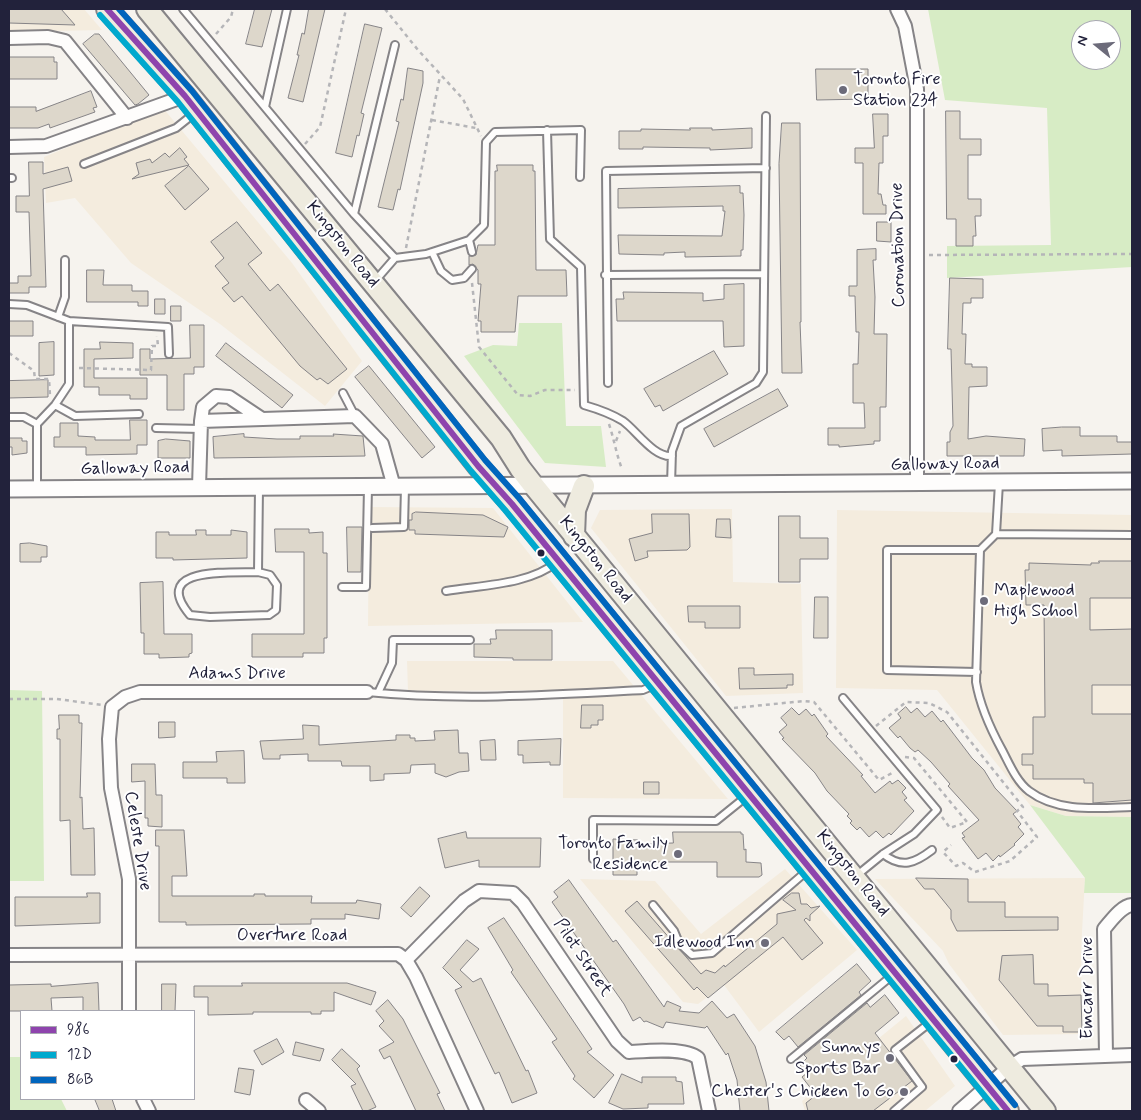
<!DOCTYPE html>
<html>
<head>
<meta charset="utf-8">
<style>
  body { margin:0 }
  #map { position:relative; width:1141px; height:1120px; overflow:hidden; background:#f6f3ee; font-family:Mynerve,sans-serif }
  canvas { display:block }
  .frame { position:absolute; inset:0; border:10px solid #22223b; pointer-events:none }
  .legend { position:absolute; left:20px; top:1010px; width:175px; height:90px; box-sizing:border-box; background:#fff; border:1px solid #a7a7b1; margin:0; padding:6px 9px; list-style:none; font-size:15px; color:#22223b }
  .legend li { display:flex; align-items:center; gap:10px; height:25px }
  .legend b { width:25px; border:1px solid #a7a7b1 }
  .north { position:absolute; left:1071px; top:20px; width:50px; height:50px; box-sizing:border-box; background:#fff; border:1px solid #a7a7b1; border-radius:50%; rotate:287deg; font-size:14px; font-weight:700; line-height:20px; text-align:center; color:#22223b }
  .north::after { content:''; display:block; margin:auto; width:18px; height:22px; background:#6c6b7a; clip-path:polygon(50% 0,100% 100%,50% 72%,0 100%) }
</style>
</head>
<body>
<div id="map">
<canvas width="1141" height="1120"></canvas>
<div class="frame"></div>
<ul class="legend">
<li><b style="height:6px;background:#8e44ad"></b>986</li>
<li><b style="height:6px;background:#00a9ce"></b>12D</li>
<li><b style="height:6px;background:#0065bd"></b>86B</li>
</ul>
<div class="north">N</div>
</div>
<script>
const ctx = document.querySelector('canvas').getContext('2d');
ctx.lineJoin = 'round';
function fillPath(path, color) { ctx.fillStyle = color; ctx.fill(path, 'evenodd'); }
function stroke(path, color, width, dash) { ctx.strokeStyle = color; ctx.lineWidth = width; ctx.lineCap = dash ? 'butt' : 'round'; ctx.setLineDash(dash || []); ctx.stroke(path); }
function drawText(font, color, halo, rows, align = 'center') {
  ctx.font = font + ' Mynerve,sans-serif'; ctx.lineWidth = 4; ctx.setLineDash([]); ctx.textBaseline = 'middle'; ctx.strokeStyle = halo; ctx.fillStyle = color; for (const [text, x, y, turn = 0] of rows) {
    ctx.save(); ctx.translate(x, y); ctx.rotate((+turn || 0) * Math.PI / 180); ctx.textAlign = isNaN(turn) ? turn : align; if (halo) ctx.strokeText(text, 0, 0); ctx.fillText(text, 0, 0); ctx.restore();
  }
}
const built = new Path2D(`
  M9,9H84L102,30L9,32Z
  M163,108L292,263L362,361L325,406L220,324L131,263L75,198L46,203L44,157Z
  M369,507L493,508L583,622L368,626Z
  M732,509L733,582L801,584L803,693L726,696L591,528L600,510Z
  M837,510L1132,515V817L1066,816L1030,805L937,690L836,688Z
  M407,661H613L728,799L563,798V690L408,691Z
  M785,869L857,950L759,1032L724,985L698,1004L683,1002L580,879L655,881L701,934Z
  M1085,878L1081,950L1082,1034L1003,1035L949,964L943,951L875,879Z
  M906,1016L955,1086L925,1111H805L802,1101Z`);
const green = new Path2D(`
  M928,9H1132V267L947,278V246L1051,245L1047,108L945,100ZM1081,30H1111V60H1081Z
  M519,323H562L566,426H601L606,467L545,463L464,356L493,345L517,346Z
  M9,690L42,691L44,881H9Z
  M1030,805L1066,816L1132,817V893H1084L1085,878Z
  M9,1057H21V1099H61L67,1111H9Z`);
const building = new Path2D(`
  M9,9H61L75,25L9,23Z
  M255,9H272L262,47L246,44Z
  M309,9H325L303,102L288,98L299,55H297L302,33L304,34Z
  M365,24L382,28L361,113L364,114L359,136L357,135L352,157L336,153Z
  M95,34H99L149,95L138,104L135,105L83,44Z
  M9,57H54V62H57V79H9Z
  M408,68L423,71V83L400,190L398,189L393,210L378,207L399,122L396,121L401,99L403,100Z
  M816,69H868V99L817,100Z
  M91,91L97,107L93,108L95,112L50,128L49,124L38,128H9V107H36V111Z
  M946,111H960V139H981V155H968V199H981V216H975L976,236H973V246H956V219H947Z
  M873,114H888V136H883V163H879L878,194H881L883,205H886V214H863V163H855V148H874Z
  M782,123H800L801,322H800L802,373H782L779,164Z
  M690,128H712V130L752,128V148L710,150V148L643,147V149H619V131H641V129L690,130Z
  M180,148L187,157L184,159L189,165L132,179L139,174L136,163L150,159L152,163L165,153L169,157Z
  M29,162H43V174L68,167L72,181L43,189L46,287H29V293H9V283H18V276H31L29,212H16V196H29Z
  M497,165H533V171H535L536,270H566L567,296H518L515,332H481V321H478L481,284H478V270L473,264L469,265V256L476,255L478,245H495V171H497Z
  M189,166L209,189L185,210L165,186Z
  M740,186V193H743L744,215L743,250H741V256L685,257V252L664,253V255L619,254L618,235L722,236L725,211H723V206L618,208V189Z
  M237,222L262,253L248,264L270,291L278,284L347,369L328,384L320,378L317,380L300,366L242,296L234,302L222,288L229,283L215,266L224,258L211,242Z
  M877,222H891V242L877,241Z
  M876,249V260H873L875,297L874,334H887L886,407H880V441H874V444L839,447V445H828V428H865L864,403H853V364H858L859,332H856L855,296H849V286H857V250Z
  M87,270H104L103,285H132V291H148V306H138V302H87Z
  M950,278L983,279V298H971V303H963L962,334H966L965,364H972V367H987V386L969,387L968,439L986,436L1025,439L1024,456H947V442H950V432L953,426L951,349H948Z
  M744,284V346L724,347L723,321H617L616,299H624L623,292L703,293V301L724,299V285Z
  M155,299H165V314H155Z
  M171,306H181V321H171Z
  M9,321H33V336H9Z
  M190,325H204V367H194V374H184V410H167V375H140V349H150V359L190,358Z
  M54,342V375L39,376V343Z
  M100,342L133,343V358L94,359V378H147V399H130V395H99V387H84V349H100Z
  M226,343L293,395L282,408L216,356Z
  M714,351L728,374L663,411L660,405L655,407L644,389Z
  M369,366L435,447L422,458L355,377Z
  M48,380V397L9,398V381Z
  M778,389L788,406L714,447L704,429Z
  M130,420H147V445H137V454L86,455V447H54V437H60V423H78V436L95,437V440H130Z
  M1062,427H1080V436H1117V442H1132V454L1062,456V450L1043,451L1042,429Z
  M244,434V437L277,439H300V436H334L333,434L363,436L365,456L214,458L213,437Z
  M9,438H22V441H27V453L12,455V447H9Z
  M166,439L190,441V458H158V441Z
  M416,512L483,515L508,527L504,537L415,534V530H409V520H412V514Z
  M652,514H689L690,547L687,550L647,551L648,557L635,561L629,539L652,533Z
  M779,516H800V538H828V559H800V582H779Z
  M717,519H730L731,538L716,537Z
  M347,527H362L361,572H348Z
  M275,529H309V533L323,532V553H327V638H324V653H303V657H252V634H304V552H276Z
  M196,530H206V535H231V530L247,532V558L173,560V558H156V532H169V535H196Z
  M30,543L47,546V557H41V562H20V544Z
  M1099,561H1132V598H1090V630L1132,629V685H1092V714H1132V800L1093,803V783H1084V779H1033V765H1022V754H1033V717H1045L1044,605H1026L1025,570H1029V563L1091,565V563H1099Z
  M163,582L164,634H192V653L189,654V657L159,658V654H144V633H141L140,583Z
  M815,597H828V638H814Z
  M688,606H740V628H705V622H689Z
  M496,630H552V660H513V658L474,657V644H491L490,639H496Z
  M739,668H754V675L793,674V685H787V688L740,689Z
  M582,705H603V720H598V725H591V728H581Z
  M906,707L911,713L917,708L925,717L932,711L941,722L943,720L972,758L984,770L995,788L1017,811L1013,814L1021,824L1018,827L1024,834L1014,844L1015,845L1000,857L999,855L993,861L986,853L978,859L962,838L965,837L962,833L979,820L948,786L950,784L931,762L918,750L915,752L910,748L900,736L898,738L889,728L901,718L898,714Z
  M792,708L799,715L806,709L812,716L814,714L828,734L826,736L863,775L861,776L875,793L890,781L892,784L898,780L906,788L902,792L907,798L904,800L914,811L891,835L889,833L883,838L876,831L869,837L860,827L857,830L850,823L852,821L847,816L849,814L827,791L815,773L782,739L784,738L779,732L787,725L781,718Z
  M59,715H79V723H82L80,798L82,797L83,829L94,828L95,875H71L70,820L60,821V739H57V729H59Z
  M159,722H175V737L159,738Z
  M303,725L319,726V745L396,740V735H410V738H415V741L435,740L434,731L458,730L459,753H468L469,771L459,772L446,777L435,773V764L411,765L410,773L384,774V780L370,781V766H342L341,761H308V754L280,755V759H263L260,741L303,739Z
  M561,739L560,765H550V762L523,763V755H518V741Z
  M495,740L496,760H481L480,741Z
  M244,751L245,783H227V778H183V762H217L216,752Z
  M132,764H155L156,795H162V827L148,826V818H145V781L132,782Z
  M644,782H659V794H644Z
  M156,830H184L187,876H172V896H254V894H265V896H312L311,903H356L357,900L381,904L379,919L345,914V919H311V924L186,925V922H159V846H156Z
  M466,832L467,838H541L540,867H479V860L445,868L438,839Z
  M673,832H741V834H743L744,850L746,849V862L761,863L762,875L759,877H717V862H637V875H613V839L638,840V844L673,843Z
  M916,878L968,879V902H1005V917H1058V930L957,931L951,919V910L934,889H925Z
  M569,880L613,942L616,940L664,1007L667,1001L681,1007L679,1011L699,1013L712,1001L727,1018L734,1014L755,1046L766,1082L769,1111H740L737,1080L728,1053L726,1055L707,1026L705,1028L666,1022L663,1028L646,1021L644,1022L640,1017L633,1021L624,1004L552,902L558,897L554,892Z
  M420,887L430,896L411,917L401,908Z
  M87,893H100V923L15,926V897H87Z
  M792,893H799L801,904H807L811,908L820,906L810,915V921L806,918L804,920L823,943L802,960L783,937L708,998L697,987L694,990L625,911L637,901L701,974L706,970L715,973L724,965L725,967L777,924V914L796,910L783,900Z
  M504,918L592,1049L587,1052L614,1075L594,1098L573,1079L575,1076L552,1042L557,1039L511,972L513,970L488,928Z
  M467,940L479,949L460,970L473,982L481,978L526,1071L528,1070L537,1093L512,1103L499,1072L495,1074L455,990L462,987L443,968Z
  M1033,955L1034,984H1048V996L1081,995L1082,1032H1063V1026H1037L999,980L1002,956Z
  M857,964L871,981L859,992L861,995L798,1047L789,1036L784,1040L776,1032Z
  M98,983L99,1011H83V997L51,998L52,1011H9V985L51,984V986Z
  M242,983H347L376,992L371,1005L334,992V1011H321V1014H311V1012H253V1014L208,1015V997H194V986H242Z
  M162,984H176L175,1011H162Z
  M885,995L899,1013L875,1033L912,1081L873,1111H808L806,1103L816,1095L802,1077L807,1073L800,1065L807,1058L804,1055L867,1003L870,1007Z
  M388,1000L403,1019L440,1093L437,1094L445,1111H416L390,1056L384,1059L379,1050L394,1042L379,1026L384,1021L376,1011Z
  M277,1039L284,1052L262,1065L254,1051Z
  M296,1042L324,1049L320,1061L293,1055Z
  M342,1049L360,1066L357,1069L376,1107L367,1111H363L351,1086L356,1084L332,1060Z
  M239,1068L254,1070L250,1095L235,1092Z
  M622,1074L642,1083V1077H676V1081L682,1082L684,1104H648V1108L623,1109L609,1103Z
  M95,1099H112L116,1111H100Z`);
const path = new Path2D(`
  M385,9L418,50L463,99L481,136
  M216,34L231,17L233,9
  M432,120L476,128
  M305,144L320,127L346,9
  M406,248L440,76
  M929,255L1132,254
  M472,283L479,347L518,395L530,396L545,390H575
  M9,353L34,371L35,379H49L50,396
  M79,368L151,370L152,346H158L157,336
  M609,424C614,439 616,453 622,469
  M616,441L620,431
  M9,699H57L102,705
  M734,708L804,701L814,702L879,780L894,772
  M876,726L906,702L929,703L947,712L1023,807L1017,811L1037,837L1010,861L975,872L963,863L956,866L943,852L951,845
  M905,757L914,758L967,822L950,828L942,817`);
const service = new Path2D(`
  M183,9L354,214L395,258L375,281
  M265,107L287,9
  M547,130L550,239L581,267L584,405C598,409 610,413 623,421C637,431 654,458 672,456
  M84,164L176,128L196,112
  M9,178H12
  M354,214L395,45
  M469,240L472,252
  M432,252L441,271L452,280L464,278L472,269
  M395,258L426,254L469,240L484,225L486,142L495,132L581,130L580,177
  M605,275L764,274
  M9,304L27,305L69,321L168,327L169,354
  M58,317L65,297V260
  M608,383L606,171L766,168
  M343,393L355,416
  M55,405L75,416L139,414
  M9,417H24L37,424
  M156,428L201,429
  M671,485L672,451L681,426L756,383L763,372L766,116
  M37,488V424L55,405L69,384V321
  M372,528L404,527L405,487
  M996,534L999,483
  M1132,535L996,534L980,550L976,682C980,706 990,728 1002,750C1009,763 1016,781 1029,791C1058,813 1098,808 1132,807
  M258,572L270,575L277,585L276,610L269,615L210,617L190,615C149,566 231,573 258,572Z
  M258,572L259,488
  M342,587H366L368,487
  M446,591C481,585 529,585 557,562
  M977,672L887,670V550H980
  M367,692C459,701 552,695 643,690L655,685
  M378,693L392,663L393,640H470
  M843,698L937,810L914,834L883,854L856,876
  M883,854C902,869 915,863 932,850
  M593,859V820L716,821L747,796
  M653,905L674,931L679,943L692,955L712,953L808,870
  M791,1059L894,974
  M894,1111L922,1087L895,1050L932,1021`);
const minor = new Path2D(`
  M897,9L905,26L917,89V484
  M9,38L48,37L65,41L127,118
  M9,147L46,146L185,96
  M201,421L203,407L216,396L229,397L262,419
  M199,487L201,421L355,416L382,444L394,487
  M9,955L398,954L406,960L416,977L477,1111
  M406,960L464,901L479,891L513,893L523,903L617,1041L629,1052C646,1051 685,1047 698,1058L709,1111
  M129,1011V879L111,788L109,739L112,707L125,697L140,692H367
  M1106,1055L1104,929C1111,921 1121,906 1132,905
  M143,1099L149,1111
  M306,1100L319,1111
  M959,1111L1008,1068L1022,1059L1132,1055`);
const tertiary = new Path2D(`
  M9,489L1132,481`);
const primary = new Path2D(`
  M107,9L185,96L478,466L512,504L1008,1111
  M147,9L501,438L520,468L534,486L1045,1111
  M574,536L575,510L584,486`);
const bus1 = new Path2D(`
  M107,9L185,96L478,466L512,504L1008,1111`);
const bus2 = new Path2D(`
  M100,15L178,102L471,471L505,510L997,1111`);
const bus3 = new Path2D(`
  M119,9L192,91L485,460L519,498L1015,1105`);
const markers = [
  [843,90,5,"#6c6b7a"],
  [541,553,4.5,"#22223b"],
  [984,601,5,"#6c6b7a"],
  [678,854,5,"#6c6b7a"],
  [765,943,5,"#6c6b7a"],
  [890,1058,5,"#6c6b7a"],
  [954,1059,4.5,"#22223b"],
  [904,1092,5,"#6c6b7a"]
];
const poiNames = [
  ["Toronto Fire",853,80,"left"],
  ["Station 234",853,101,"left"],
  ["Maplewood",994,591,"left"],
  ["High School",994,612,"left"],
  ["Toronto Family",668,844],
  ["Residence",668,865],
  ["Idlewood Inn",755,943],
  ["Sunnys",880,1048],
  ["Sports Bar",880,1069],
  ["Chester's Chicken To Go",894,1092]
];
const streetNames = [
  ["Kingston Road",342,245,51],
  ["Coronation Drive",899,245,-91],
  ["Galloway Road",945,465,-1],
  ["Galloway Road",135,469,-1],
  ["Kingston Road",595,560,51],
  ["Adams Drive",237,674],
  ["Celeste Drive",137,841,81],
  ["Kingston Road",852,874,51],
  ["Overture Road",292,936],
  ["Pilot Street",582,958,56],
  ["Emcarr Drive",1088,988,-90]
];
fillPath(built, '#f4ecde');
fillPath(green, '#d7ecc5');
fillPath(building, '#ddd7cb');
stroke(building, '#868487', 1);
stroke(service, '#868487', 10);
stroke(minor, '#868487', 16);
stroke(tertiary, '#868487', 19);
stroke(primary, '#868487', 24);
stroke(path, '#b5b5b8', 2.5, [4, 4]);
stroke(service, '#fefdfc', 6);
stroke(minor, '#fefdfc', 12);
stroke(tertiary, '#fefdfc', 15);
stroke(primary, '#eeebdf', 20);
stroke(bus1, '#8e44ad', 6);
stroke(bus2, '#00a9ce', 6);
stroke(bus3, '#0065bd', 6);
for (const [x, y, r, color] of markers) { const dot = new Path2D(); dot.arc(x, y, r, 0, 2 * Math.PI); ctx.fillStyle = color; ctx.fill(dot); stroke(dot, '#fff', 2); }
drawText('18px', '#22223b', '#fff', poiNames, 'right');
drawText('18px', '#22223b', '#fff', streetNames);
</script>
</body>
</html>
